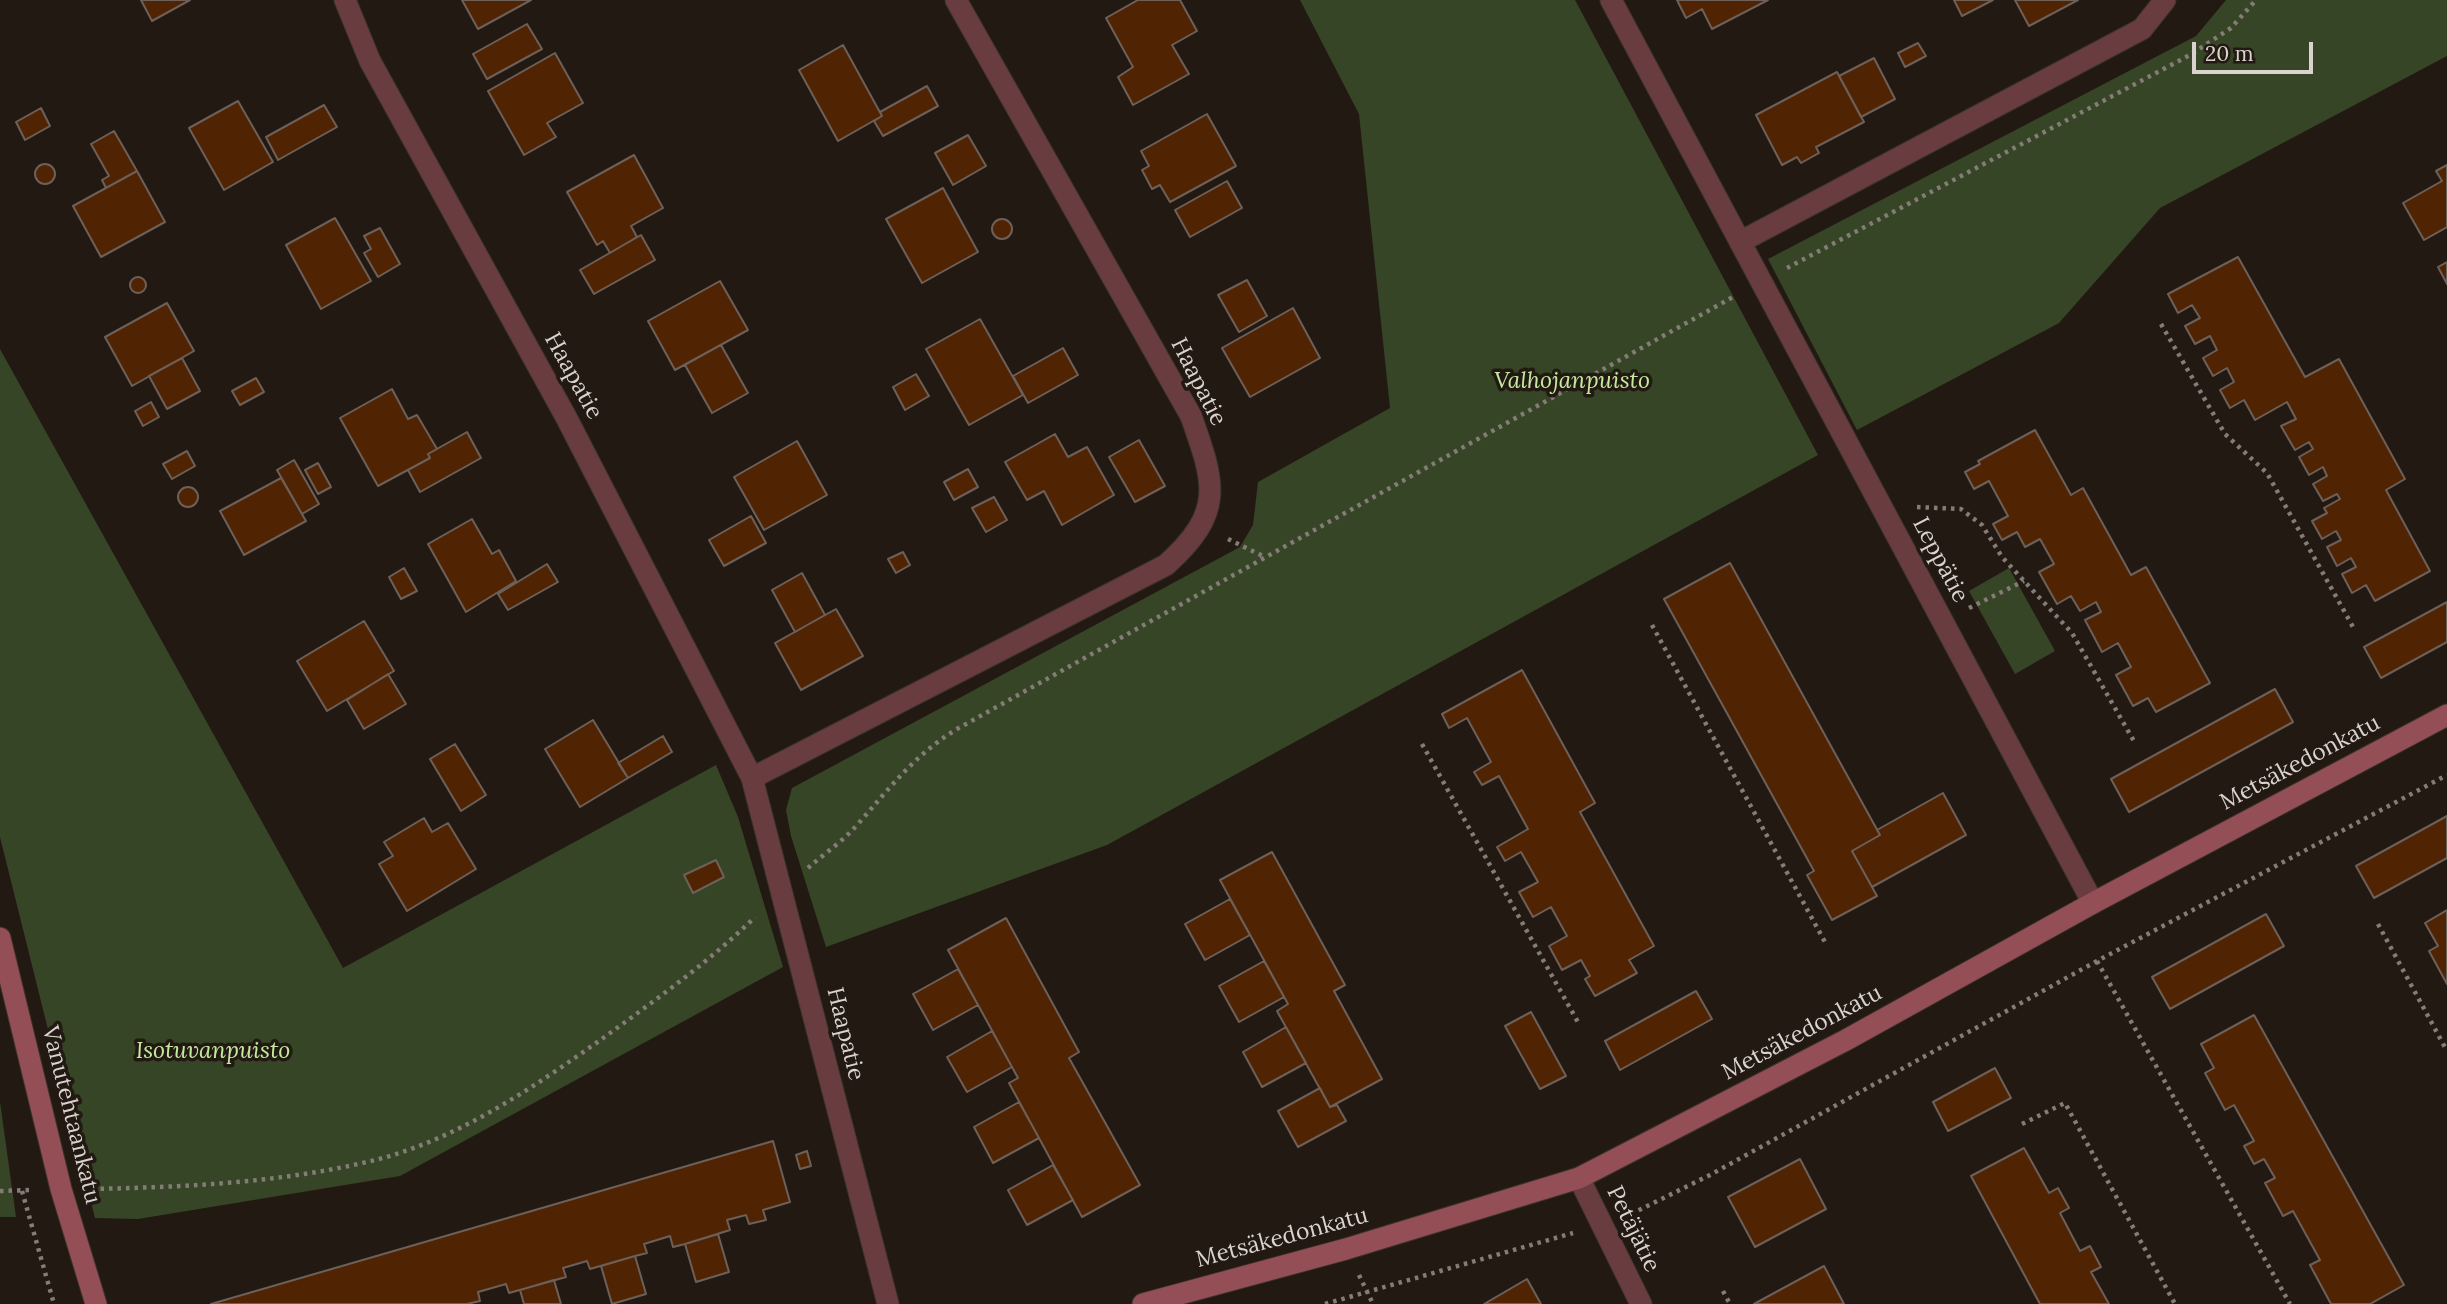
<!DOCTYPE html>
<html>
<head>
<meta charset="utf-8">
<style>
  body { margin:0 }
  #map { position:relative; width:2447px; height:1304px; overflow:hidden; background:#231913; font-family:Lora,serif }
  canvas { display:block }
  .scale { position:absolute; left:2192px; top:42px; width:121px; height:32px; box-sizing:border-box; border:4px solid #d9d2ce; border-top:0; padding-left:9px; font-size:21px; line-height:24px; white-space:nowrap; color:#d9d2ce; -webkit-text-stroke:5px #231913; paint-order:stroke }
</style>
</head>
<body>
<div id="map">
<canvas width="2447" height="1304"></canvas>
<div class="scale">20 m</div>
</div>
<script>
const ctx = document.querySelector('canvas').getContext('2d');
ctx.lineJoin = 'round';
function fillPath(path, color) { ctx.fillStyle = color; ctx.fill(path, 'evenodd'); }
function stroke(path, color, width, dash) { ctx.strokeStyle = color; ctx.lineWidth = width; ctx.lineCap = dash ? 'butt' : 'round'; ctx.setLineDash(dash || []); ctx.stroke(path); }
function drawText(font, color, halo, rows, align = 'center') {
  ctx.font = font + ' Lora,serif'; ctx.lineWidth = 7; ctx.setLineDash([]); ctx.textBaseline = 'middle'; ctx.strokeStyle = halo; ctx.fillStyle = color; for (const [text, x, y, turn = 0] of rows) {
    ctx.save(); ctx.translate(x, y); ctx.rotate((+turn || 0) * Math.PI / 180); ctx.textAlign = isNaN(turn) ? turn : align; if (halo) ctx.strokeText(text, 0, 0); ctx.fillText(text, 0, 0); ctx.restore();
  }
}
const green = new Path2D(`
  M1300,0H1575L1818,455L1107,845L826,947L791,836L786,810L792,788L1240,547L1253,525L1258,482L1390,408L1359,114Z
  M2226,0H2447V56L2160,208L2059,323L1857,430L1768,259L2196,36Z
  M0,349L343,968L716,765L738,817L783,967L400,1176L138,1219L95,1218L0,837Z
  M2009,568L2055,651L2015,674L1969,591Z
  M0,1102L16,1217H0Z`);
const building = new Path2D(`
  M141,0H190L152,21Z
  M462,0H531L478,29Z
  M1138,0H1180L1197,31L1172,45L1189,74L1133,105L1118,77L1133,67L1106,18Z
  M1677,0H1768L1712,29L1702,9L1686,18Z
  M1954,0H1993L1962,16Z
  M2015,0H2078L2029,26Z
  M527,24L542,49L487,79L473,54Z
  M1918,43L1926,56L1905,67L1898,53Z
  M843,45L882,116L838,141L799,70Z
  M555,53L583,103L547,123L556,137L524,155L488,91Z
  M1874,58L1895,99L1861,117L1839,76Z
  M1837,72L1864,122L1816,147L1819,153L1801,163L1797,157L1782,165L1756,115Z
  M927,86L938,106L883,136L874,121L882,116L880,112Z
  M238,101L273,162L224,190L189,128Z
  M324,105L337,127L278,160L266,137Z
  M41,108L50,126L25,140L16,122Z
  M1207,114L1236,166L1170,202L1160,185L1152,189L1142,170L1149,166L1141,151Z
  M114,131L137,171L106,188L102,180L109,176L91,144Z
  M968,135L986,166L953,185L935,153Z
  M634,155L663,208L631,226L637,237L610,253L603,241L597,245L567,192Z
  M35 174a10 10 0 1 1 20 0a10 10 0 1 1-20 0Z
  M2447,165V227L2424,240L2403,203L2442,181L2436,171Z
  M137,171L165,222L101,257L73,206Z
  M1227,181L1242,208L1190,237L1175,210Z
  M943,188L978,252L922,283L886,219Z
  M335,218L371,281L321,309L286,245Z
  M992 229a10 10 0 1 1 20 0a10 10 0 1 1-20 0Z
  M380,228L400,264L378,277L364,253L371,249L364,236Z
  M641,235L655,260L594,294L580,270Z
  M2238,257L2305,377L2339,359L2405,479L2386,490L2430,571L2375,601L2366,585L2352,593L2342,574L2356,567L2351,558L2337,566L2327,547L2341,540L2336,531L2322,539L2312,521L2327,513L2324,508L2340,499L2337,494L2323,501L2313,484L2327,476L2323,467L2309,475L2299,457L2313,449L2309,442L2295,450L2281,426L2296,419L2287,402L2255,420L2244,400L2230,408L2220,390L2234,382L2227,368L2213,376L2203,358L2217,350L2210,336L2195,344L2185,326L2200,318L2192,305L2178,313L2168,294Z
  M2447,262V284L2438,267Z
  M130 285a8 8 0 1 1 16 0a8 8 0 1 1-16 0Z
  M1247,280L1267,316L1239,332L1218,295Z
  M720,281L748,330L675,370L648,321Z
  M167,303L194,351L132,386L105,337Z
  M1293,308L1320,358L1250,397L1222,348Z
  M980,319L1023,395L969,425L926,349Z
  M721,345L748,393L712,413L685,365Z
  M1063,348L1078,375L1028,403L1013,376Z
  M182,358L200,391L167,409L149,376Z
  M916,374L929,396L905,410L893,387Z
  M256,378L264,392L240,405L232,391Z
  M392,389L408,419L417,415L437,449L428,454L430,458L378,486L340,418Z
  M151,402L159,417L143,426L135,411Z
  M2035,430L2071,495L2083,488L2131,575L2146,567L2210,683L2156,712L2148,698L2133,706L2116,675L2131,667L2118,643L2102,652L2085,620L2101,612L2096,602L2080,611L2071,596L2057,604L2039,572L2054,564L2040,539L2025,547L2017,532L2002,540L1993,524L2008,516L1989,481L1974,489L1965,472L1980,464L1978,461Z
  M467,432L481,458L420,492L408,470L430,458L428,454Z
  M1055,434L1068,457L1087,447L1114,495L1062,525L1044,491L1027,500L1005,462Z
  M1139,440L1165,486L1135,502L1109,457Z
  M797,441L827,495L764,530L734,477Z
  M187,451L195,466L172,479L163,464Z
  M294,460L319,504L302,514L277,470Z
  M318,463L331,487L318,494L305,470Z
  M968,469L978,487L954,500L944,482Z
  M281,478L306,521L244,555L220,511Z
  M178 497a10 10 0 1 1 20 0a10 10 0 1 1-20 0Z
  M994,497L1007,520L986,532L972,508Z
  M751,516L766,543L724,566L709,540Z
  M472,519L492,554L499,550L516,581L466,612L428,544Z
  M903,552L910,565L896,573L888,559Z
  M1730,563L1880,835L1852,851L1877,896L1832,920L1807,875L1814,871L1664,599Z
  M547,564L558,582L508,610L498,594Z
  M404,568L417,591L401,599L389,577Z
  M802,573L825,615L795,632L772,590Z
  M2447,602V642L2381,678L2364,647Z
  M836,609L863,656L801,690L775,643Z
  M364,621L394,671L327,711L297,661Z
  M1522,670L1595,803L1580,812L1654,946L1629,960L1637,973L1595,996L1585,979L1590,976L1581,960L1562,970L1549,946L1567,936L1551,907L1533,917L1519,892L1538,882L1521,852L1505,861L1497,847L1528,829L1499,776L1482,785L1474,772L1491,762L1467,718L1449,728L1442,714Z
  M388,674L406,704L364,729L347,700Z
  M2275,689L2293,722L2129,812L2111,779Z
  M593,720L628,778L580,807L545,749Z
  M663,736L672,752L628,778L618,763Z
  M455,744L486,795L461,811L430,759Z
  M1943,793L1966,835L1872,887L1852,851L1880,835L1877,830Z
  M2447,816V858L2374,898L2356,866Z
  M424,818L432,832L448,823L476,869L407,911L379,864L393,856L384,842Z
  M1272,852L1345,985L1334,991L1382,1079L1330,1107L1277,1011L1288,1004L1220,880Z
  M716,860L724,877L693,893L684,875Z
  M1230,899L1250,935L1205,960L1185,924Z
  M2447,910V984L2429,951L2438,946L2425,923Z
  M2266,914L2284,946L2170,1009L2152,977Z
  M1006,918L1079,1052L1069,1058L1140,1185L1082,1217L1009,1083L1018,1078L948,950Z
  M1264,961L1284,997L1239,1022L1219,986Z
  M958,969L978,1005L933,1030L913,994Z
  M1696,991L1712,1019L1620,1070L1605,1041Z
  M1531,1012L1566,1076L1540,1089L1505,1026Z
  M2254,1015L2404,1285L2370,1304H2331L2310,1265L2320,1260L2293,1211L2283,1216L2265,1183L2275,1178L2264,1159L2254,1164L2244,1146L2254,1141L2234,1105L2225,1110L2205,1073L2214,1068L2201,1044Z
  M1286,1027L1306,1063L1262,1087L1243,1052Z
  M992,1031L1012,1067L967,1092L947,1057Z
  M1995,1068L2011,1098L1948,1131L1933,1102Z
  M1320,1088L1330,1107L1337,1105L1346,1121L1298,1147L1278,1111Z
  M1019,1102L1039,1138L993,1163L974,1127Z
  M773,1141L790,1202L763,1210L766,1220L749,1224L746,1215L727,1220L730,1230L685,1244L673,1247L670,1236L644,1244L647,1253L635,1256L590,1269L587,1261L563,1268L566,1277L509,1293L506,1284L478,1292L480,1301L467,1304H211Z
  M2024,1148L2049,1193L2058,1188L2069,1208L2060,1213L2080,1251L2090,1246L2101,1267L2091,1272L2109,1304H2040L1971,1176Z
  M807,1151L811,1166L800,1169L796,1155Z
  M1800,1159L1826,1209L1755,1247L1728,1197Z
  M1053,1165L1073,1200L1027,1225L1008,1190Z
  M718,1234L729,1272L696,1282L685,1244Z
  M635,1256L646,1294L612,1304L601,1266Z
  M1824,1266L1844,1304H1754Z
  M1527,1279L1541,1304H1484Z
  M554,1280L561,1304H524L520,1290Z`);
const path = new Path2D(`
  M1787,268L2190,55L2231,28L2256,0
  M2161,324L2225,434L2267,473L2353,627
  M1917,507L1961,509L1982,525L2002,557L2072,633L2135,743
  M1228,539L1265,557
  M1969,608L2024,581
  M1652,625L1826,944
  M1422,744L1579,1024
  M808,868C824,854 843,841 857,825C890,788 913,756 957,729L1733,297
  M2378,924L2447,1051
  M2097,961L2290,1304
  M2022,1124L2065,1103L2175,1304
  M92,1189C184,1187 277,1183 367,1162C455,1142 534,1087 606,1036C658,998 709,962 755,917
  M0,1191L31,1190
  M22,1191L54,1304
  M1631,1214L1710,1175L2097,961L2447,775
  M1359,1275L1373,1304
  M1723,1291L1730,1304
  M1325,1304L1573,1233`);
const street = new Path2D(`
  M345,0L370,61L566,417L752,778L888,1304
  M1611,0L2093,903
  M1740,242L2142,29L2165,0
  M752,778L1166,565C1225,512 1215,484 1191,416L956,0
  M1579,1178L1641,1304`);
const secondary = new Path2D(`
  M0,938L61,1189L96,1304
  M1143,1304L1346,1249L1579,1178L1846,1040L2093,903L2447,715`);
const streetNames = [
  ["Haapatie",573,376,61],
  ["Haapatie",1198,382,63],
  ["Leppätie",1940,560,62],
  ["Metsäkedonkatu",2300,763,-28],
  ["Metsäkedonkatu",1802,1033,-28],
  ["Haapatie",845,1034,76],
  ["Vanutehtaankatu",71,1115,76],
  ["Petäjätie",1633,1229,64],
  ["Metsäkedonkatu",1282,1238,-15]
];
const parkNames = [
  ["Valhojanpuisto",1572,381],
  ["Isotuvanpuisto",213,1051]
];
fillPath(green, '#364526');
fillPath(building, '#502303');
stroke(building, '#6d6059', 2);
stroke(street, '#3c332d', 23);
stroke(secondary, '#3c332d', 23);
stroke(path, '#847c77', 4.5, [3.5, 5]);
stroke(street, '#693d40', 21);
stroke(secondary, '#944e55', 21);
drawText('23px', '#d9d2ce', '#231913', streetNames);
drawText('italic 23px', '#c3eb9e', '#231913', parkNames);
</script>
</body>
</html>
